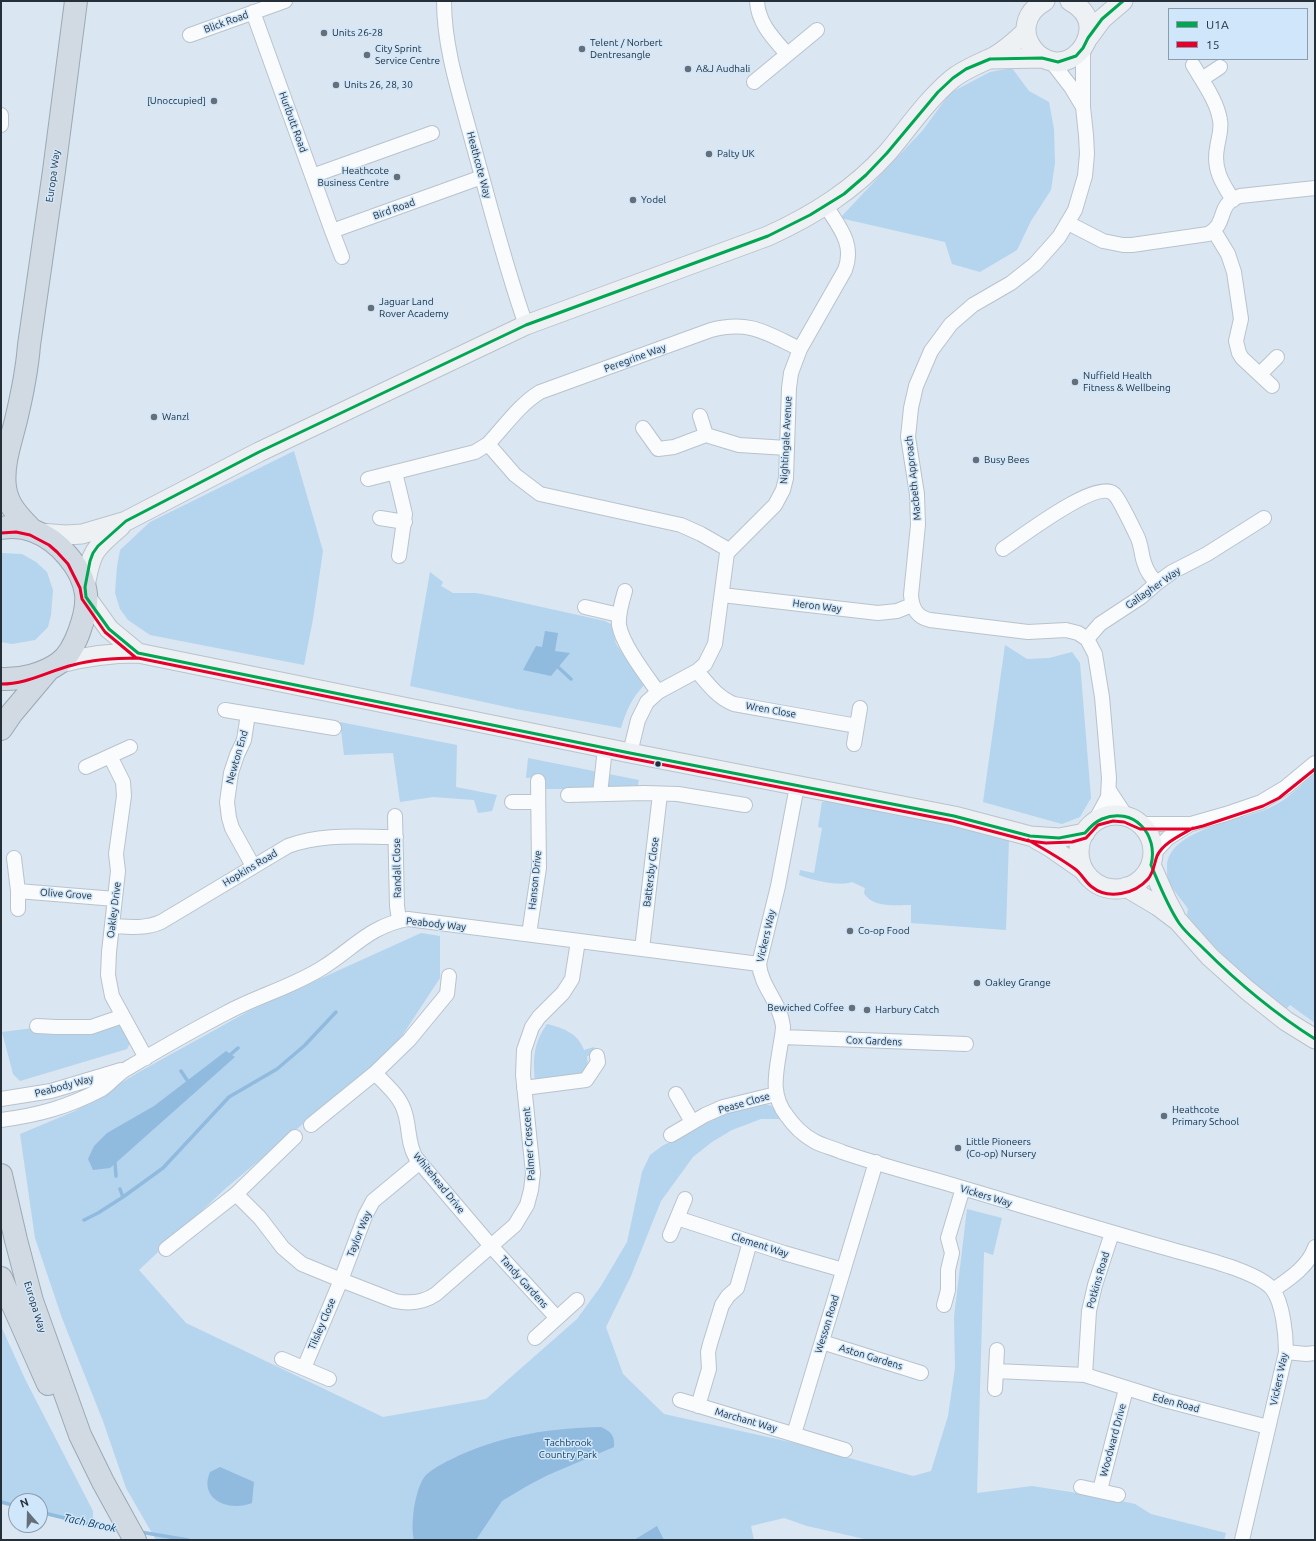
<!DOCTYPE html>
<html>
<head>
<meta charset="utf-8">
<style>
  body { margin:0 }
  #map { position:relative; width:1316px; height:1541px; overflow:hidden; background:#dae6f1; font-family:Ubuntu,sans-serif }
  canvas { display:block }
  .frame { position:absolute; inset:0; border:2px solid #242f39; pointer-events:none }
  .legend { position:absolute; left:1168px; top:8px; width:140px; height:52px; box-sizing:border-box; background:#d0e7fb; border:1px solid #8b9dad; margin:0; padding:5px 7px; list-style:none; font-size:12px; color:#242f39 }
  .legend li { display:flex; align-items:center; gap:8px; height:20px }
  .legend b { width:20px; border:1px solid #8b9dad }
  .north { position:absolute; left:8px; top:1493px; width:40px; height:40px; box-sizing:border-box; background:#d0e7fb; border:1px solid #8b9dad; border-radius:50%; rotate:340deg; font-size:11px; font-weight:700; line-height:16px; text-align:center; color:#242f39 }
  .north::after { content:''; display:block; margin:auto; width:14px; height:18px; background:#646f79; clip-path:polygon(50% 0,100% 100%,50% 72%,0 100%) }
</style>
</head>
<body>
<div id="map">
<canvas width="1316" height="1541"></canvas>
<div class="frame"></div>
<ul class="legend">
<li><b style="height:5px;background:#00a651"></b>U1A</li>
<li><b style="height:5px;background:#e4002b"></b>15</li>
</ul>
<div class="north">N</div>
</div>
<script>
const ctx = document.querySelector('canvas').getContext('2d');
ctx.lineJoin = 'round';
function fillPath(path, color) { ctx.fillStyle = color; ctx.fill(path, 'evenodd'); }
function stroke(path, color, width, dash) { ctx.strokeStyle = color; ctx.lineWidth = width; ctx.lineCap = dash ? 'butt' : 'round'; ctx.setLineDash(dash || []); ctx.stroke(path); }
function drawText(font, color, halo, rows, align = 'center') {
  ctx.font = font + ' Ubuntu,sans-serif'; ctx.lineWidth = 3; ctx.setLineDash([]); ctx.textBaseline = 'middle'; ctx.strokeStyle = halo; ctx.fillStyle = color; for (const [text, x, y, turn = 0] of rows) {
    ctx.save(); ctx.translate(x, y); ctx.rotate((+turn || 0) * Math.PI / 180); ctx.textAlign = isNaN(turn) ? turn : align; if (halo) ctx.strokeText(text, 0, 0); ctx.fillText(text, 0, 0); ctx.restore();
  }
}
const green = new Path2D(`
  M1012,68L1029,91L1049,102L1054,129L1055,163L1051,190L1031,221L1017,250L980,272L952,264L945,242L840,218L923,130L950,93L990,72Z
  M294,451L323,551L313,619L304,665L150,635L128,620L120,609L115,593L117,567L120,550L150,522Z
  M1,553L22,554L36,562L47,572L53,590L51,615L48,627L35,640L12,644L1,642Z
  M430,572L443,582L441,586L453,593H476L492,596L605,621L611,624L616,644L644,685C632,698 626,711 621,728L516,709L410,686Z
  M1005,645L1027,659L1049,658L1072,652L1080,663L1091,798L1080,817L1062,824L983,802Z
  M340,722L457,745L456,787L497,795L492,811L478,813L474,800L433,797L400,802L393,753L344,755Z
  M528,758L639,780L637,789H546L544,777L526,778Z
  M1315,773V1023L1290,1005L1285,1010C1249,981 1216,951 1187,915L1188,909C1183,901 1175,893 1170,884C1167,879 1167,873 1167,866C1169,829 1241,821 1269,808C1286,801 1300,786 1315,773Z
  M827,801L977,830L1009,839L1006,930L911,923V905C896,905 872,908 864,893L865,888L852,882C841,887 811,880 799,875L800,870L814,873L822,828L818,827L822,802Z
  M421,933L440,936V978L394,1048L226,1188L139,1270L186,1323L383,1417L486,1399L577,1319L601,1286L627,1242L642,1172L650,1155L662,1146L728,1112L762,1103L772,1106L780,1119H761L732,1130L712,1142L693,1157L661,1201L631,1276L606,1327L623,1374L664,1414L799,1444L913,1476L931,1471L948,1416L955,1368L954,1317L967,1209L1002,1218L993,1255L984,1252L977,1493L1032,1486L1103,1497L1135,1504L1151,1514L1226,1533L1224,1540H869L807,1526L784,1518L751,1526L754,1540H156L126,1488L103,1421L62,1318L35,1238L20,1134L75,1111L139,1072L249,1011Z
  M117,1014L130,1043L127,1049L20,1081L13,1074L2,1032L97,1020Z
  M547,1024C563,1028 578,1033 584,1050L594,1047L596,1054L587,1056L588,1067L582,1077L535,1082C533,1059 533,1044 547,1024Z
  M1,1326L25,1379L93,1511V1525L40,1512V1501H16V1507L1,1503Z`);
const water = new Path2D(`
  M545,631L558,633L555,651L570,653L551,676L523,670L536,646L542,647Z
  M226,1051L235,1057L110,1168L93,1170L88,1159L94,1146L107,1133L154,1106Z
  M601,1427C611,1432 615,1435 614,1447L548,1475L527,1486L502,1501L476,1540H414C410,1525 415,1487 426,1475C436,1466 448,1461 460,1455C506,1435 551,1428 601,1427Z
  M220,1467L254,1482L252,1503C230,1512 198,1500 210,1472Z
  M657,1526L664,1540H634Z`);
const stream = new Path2D(`
  M558,667L571,679
  M231,1054L238,1048
  M181,1071L187,1080
  M115,1163L116,1176
  M120,1189L123,1197
  M84,1220L98,1213L123,1197L163,1168L229,1097L277,1069L304,1046L336,1012
  M1,1502L16,1506
  M40,1512L93,1525L120,1529
  M140,1532L188,1540`);
const street = new Path2D(`
  M444,1C444,50 461,98 473,144C490,205 505,266 526,325
  M757,1C758,23 773,38 787,54
  M253,12L332,231
  M190,35L285,1
  M1083,48V107L1086,135L1087,154L1085,176L1075,210L1059,237L1035,264L1011,283L973,305L951,324L931,351L916,386L911,408L908,437L917,494L918,525L911,595C912,609 917,617 930,620L1028,632L1066,630L1078,633L1087,639L1100,624L1141,597L1157,583L1172,572L1207,554L1264,518
  M1051,61L1071,87L1083,107
  M1193,65C1203,82 1217,101 1220,120C1222,130 1218,139 1217,148C1213,169 1222,183 1233,200
  M1202,79L1220,67
  M754,82L817,30
  M1,115V125
  M312,176L432,133
  M1068,223L1103,241L1123,245H1132L1208,234C1229,223 1215,205 1240,196L1315,188
  M1214,231L1228,254L1234,272L1241,319L1236,341L1239,353L1242,358L1272,386
  M342,257L332,231L482,177
  M1260,374L1277,357
  M700,416L706,435
  M643,428L658,449L674,447L706,435L739,445L787,448
  M395,472L405,514L399,556
  M368,479L467,454L475,452L488,444
  M380,518L405,522
  M1003,549C1020,538 1097,478 1114,494C1119,498 1133,528 1137,536C1142,546 1141,556 1145,565C1147,572 1152,578 1157,583
  M729,550L701,534L681,525L540,494L515,475L488,444C505,426 519,405 540,392L711,330C750,320 766,333 800,349
  M625,591C622,601 618,614 619,625C622,644 646,675 658,692
  M722,595L878,613L897,611L912,605
  M585,607L619,615
  M1087,639L1095,654L1102,697L1109,778L1108,797L1095,821
  M697,671C708,684 717,697 734,704L857,726
  M225,710L334,728
  M248,714L244,740L237,755L231,773L227,802L229,818L232,828L253,866
  M854,744L860,708
  M630,753L638,720L647,702L658,692L697,671L705,664L715,644L727,553L775,505L783,490L786,478L789,388L791,373L800,349L845,270C855,244 839,227 826,206
  M110,756L123,782L124,796L116,854L118,871L109,952L108,975L112,996L146,1058
  M86,767L130,747
  M797,786L778,886L759,964C761,987 780,1002 783,1026C783,1033 781,1041 780,1048C776,1073 770,1095 787,1116C794,1126 803,1135 814,1141C823,1146 833,1148 842,1152C874,1163 907,1172 939,1181C1017,1204 1095,1228 1173,1250C1197,1257 1259,1271 1273,1290C1283,1304 1286,1335 1286,1352L1242,1540
  M1109,790L1124,813L1131,819
  M600,794L605,748
  M568,795L645,793L678,794L745,805
  M512,802H538
  M395,816L397,906L399,920
  M1141,824H1191L1226,814L1261,802L1286,787L1315,763
  M1154,853L1168,838L1189,825
  M14,858L18,891V909
  M18,891L115,899
  M112,926C129,927 145,929 161,922L288,846C322,833 360,837 396,837
  M529,934L539,868L538,781
  M642,949L660,794
  M37,1026L56,1027H91L123,1016
  M782,1037L966,1044
  M375,1073C385,1084 399,1095 404,1110C410,1126 407,1143 416,1158L491,1246L557,1318
  M524,1088L586,1080L598,1062L597,1056
  M676,1094L692,1122
  M1,1099L51,1091L121,1070
  M1,1120C39,1115 68,1107 102,1089C111,1083 118,1073 128,1068C160,1049 193,1030 226,1013C257,996 292,987 322,968C353,949 369,926 408,919L759,964
  M311,1125L375,1073L409,1040L447,994L449,976
  M671,1135L705,1115L723,1107L776,1094
  M236,1194L260,1218L283,1248L296,1259L302,1264L341,1280L395,1301C410,1304 423,1303 436,1294L515,1225L527,1205L531,1190L533,1173L523,1075L524,1050L532,1027L539,1017L563,993L572,979L578,941
  M677,1218L784,1253L843,1270
  M670,1235L685,1199
  M166,1249L236,1194L295,1137
  M1273,1290C1289,1279 1309,1266 1315,1247
  M944,1305L948,1290V1270L952,1253L948,1238L963,1188
  M535,1338L577,1300
  M822,1342L921,1373
  M1286,1352L1306,1354L1315,1353
  M282,1359L329,1379
  M304,1368L341,1280L365,1216L373,1201L420,1162
  M996,1371L1085,1375L1168,1401L1268,1427
  M1085,1375L1089,1311L1095,1285L1112,1233
  M995,1389L997,1350
  M680,1400L845,1450
  M698,1406L709,1369L708,1352L710,1344L722,1305L728,1296L737,1288L750,1242
  M794,1434L876,1162
  M1081,1487L1118,1495
  M1100,1490L1126,1389`);
const secondary = new Path2D(`
  M1045,1C999,27 1047,85 1079,52C1085,46 1088,39 1089,30C1090,17 1081,7 1070,1
  M1088,38L1102,19L1123,1
  M990,59L1042,58
  M39,533L66,535L82,534L126,521L259,452L526,325L768,236C814,215 854,190 888,152C909,127 927,100 952,79C963,70 976,65 989,59C1003,53 1015,41 1025,32
  M85,587C91,551 94,549 121,526
  M86,597L109,629L138,653
  M60,663C87,656 110,653 138,653L630,753L954,816L1030,836L1059,838L1085,833
  M1079 852a37 37 0 1 1 74 0a37 37 0 1 1-74 0Z
  M1036,839L1050,847L1083,870
  M1151,865L1167,901L1175,916
  M1126,887L1158,906L1178,921L1210,957L1247,990L1286,1021L1315,1039`);
const highway = new Path2D(`
  M1,528C12,526 24,527 34,531C58,540 83,568 86,594C88,613 75,652 59,663C44,674 20,680 1,679
  M32,530C20,518 7,505 5,487C2,465 11,441 16,420C22,395 27,371 29,345L54,171L76,1
  M1,729L12,713L49,669
  M1,1175L16,1240L32,1301L80,1435L103,1482L135,1540
  M1,1278L48,1384`);
const bus1 = new Path2D(`
  M1085,833L1059,838L1030,836L954,816L630,753L138,653L109,629L86,597L85,587L90,561L93,553L98,546L126,521L259,452L526,325L768,236L810,215L844,194L866,175L887,153L938,92L953,78L966,69L990,59L1042,58L1058,62L1076,56L1083,48L1088,38L1102,19L1123,1
  M1085,833C1090,827 1095,822 1102,819C1133,806 1159,834 1151,865
  M1151,865C1159,884 1167,905 1179,923C1186,933 1195,940 1204,949C1238,983 1274,1013 1315,1039`);
const bus2 = new Path2D(`
  M1,533L16,532L30,535L49,545L57,552L68,564L80,588L82,599L105,632L135,657
  M1,684C28,684 48,671 73,665C94,659 116,658 138,658L629,758L953,821L1029,841L1046,843L1072,842L1086,838L1098,825L1113,821L1124,822L1140,829H1191L1203,826L1263,806L1279,798L1315,769
  M1028,840C1044,849 1060,858 1075,869C1082,874 1085,882 1092,887C1108,900 1135,894 1148,879C1154,872 1154,864 1157,856C1163,843 1181,835 1193,828`);
const markers = [
  [324,33,4,"#646f79"],
  [582,49,4,"#646f79"],
  [367,55,4,"#646f79"],
  [688,69,4,"#646f79"],
  [336,85,4,"#646f79"],
  [214,101,4,"#646f79"],
  [709,154,4,"#646f79"],
  [397,177,4,"#646f79"],
  [633,200,4,"#646f79"],
  [371,308,4,"#646f79"],
  [1075,382,4,"#646f79"],
  [154,417,4,"#646f79"],
  [976,460,4,"#646f79"],
  [658,764,3.5,"#242f39"],
  [850,931,4,"#646f79"],
  [977,983,4,"#646f79"],
  [852,1008,4,"#646f79"],
  [867,1010,4,"#646f79"],
  [1164,1116,4,"#646f79"],
  [958,1148,4,"#646f79"]
];
const streetNames = [
  ["Blick Road",226,22,-20],
  ["Hurlbutt Road",293,122,70],
  ["Heathcote Way",479,165,75],
  ["Europa Way",53,176,-82],
  ["Bird Road",394,209,-20],
  ["Peregrine Way",635,358,-20],
  ["Nightingale Avenue",786,440,-87],
  ["Macbeth Approach",913,478,-96],
  ["Gallagher Way",1153,588,-35],
  ["Heron Way",817,606,7],
  ["Wren Close",771,710,10],
  ["Newton End",237,757,-74],
  ["Hopkins Road",250,868,-31],
  ["Randall Close",397,868,-91],
  ["Battersby Close",651,872,-83],
  ["Hanson Drive",535,880,-84],
  ["Olive Grove",66,894,4],
  ["Oakley Drive",114,910,-83],
  ["Peabody Way",436,924,6],
  ["Vickers Way",766,936,-77],
  ["Cox Gardens",874,1041,2],
  ["Peabody Way",64,1086,-15],
  ["Pease Close",744,1103,-16],
  ["Palmer Crescent",529,1144,-94],
  ["Whitehead Drive",439,1183,51],
  ["Vickers Way",986,1196,17],
  ["Taylor Way",359,1234,-68],
  ["Clement Way",760,1245,18],
  ["Potkins Road",1098,1280,-74],
  ["Tandy Gardens",524,1282,48],
  ["Europa Way",35,1307,73],
  ["Tilsley Close",322,1324,-67],
  ["Wesson Road",827,1324,-73],
  ["Aston Gardens",871,1357,17],
  ["Vickers Way",1279,1379,-78],
  ["Eden Road",1176,1403,15],
  ["Marchant Way",746,1420,16],
  ["Woodward Drive",1113,1440,-75]
];
const poiNames = [
  ["Units 26-28",332,33],
  ["Telent / Norbert",590,43],
  ["Dentresangle",590,55],
  ["City Sprint",375,49],
  ["Service Centre",375,61],
  ["A&J Audhali",696,69],
  ["Units 26, 28, 30",344,85],
  ["[Unoccupied]",206,101,"right"],
  ["Palty UK",717,154],
  ["Heathcote",389,171,"right"],
  ["Business Centre",389,183,"right"],
  ["Yodel",641,200],
  ["Jaguar Land",379,302],
  ["Rover Academy",379,314],
  ["Nuffield Health",1083,376],
  ["Fitness & Wellbeing",1083,388],
  ["Wanzl",162,417],
  ["Busy Bees",984,460],
  ["Co-op Food",858,931],
  ["Oakley Grange",985,983],
  ["Bewiched Coffee",844,1008,"right"],
  ["Harbury Catch",875,1010],
  ["Heathcote",1172,1110],
  ["Primary School",1172,1122],
  ["Little Pioneers",966,1142],
  ["(Co-op) Nursery",966,1154]
];
const parkNames = [
  ["Tachbrook",568,1443],
  ["Country Park",568,1455]
];
const waterNames = [
  ["Tach Brook",90,1523,12]
];
fillPath(green, '#b5d4ee');
fillPath(water, '#90bbde');
stroke(stream, '#90bbde', 3.5);
stroke(street, '#b9c3cc', 16);
stroke(secondary, '#b9c3cc', 21);
stroke(highway, '#9aa9b5', 24);
stroke(street, '#f9fbfd', 14);
stroke(secondary, '#eef1f4', 19);
stroke(highway, '#d1dae2', 22);
stroke(bus1, '#00a651', 3);
stroke(bus2, '#e4002b', 3);
for (const [x, y, r, color] of markers) { const dot = new Path2D(); dot.arc(x, y, r, 0, 2 * Math.PI); ctx.fillStyle = color; ctx.fill(dot); stroke(dot, '#d0e7fb', 1.5); }
drawText('10px', '#242f39', '#d0e7fb', streetNames);
drawText('10px', '#242f39', '#d0e7fb', poiNames, 'left');
drawText('10px', '#0f3958', '#d0e7fb', parkNames);
drawText('italic 11px', '#093554', '#d0e7fb', waterNames);
</script>
</body>
</html>
